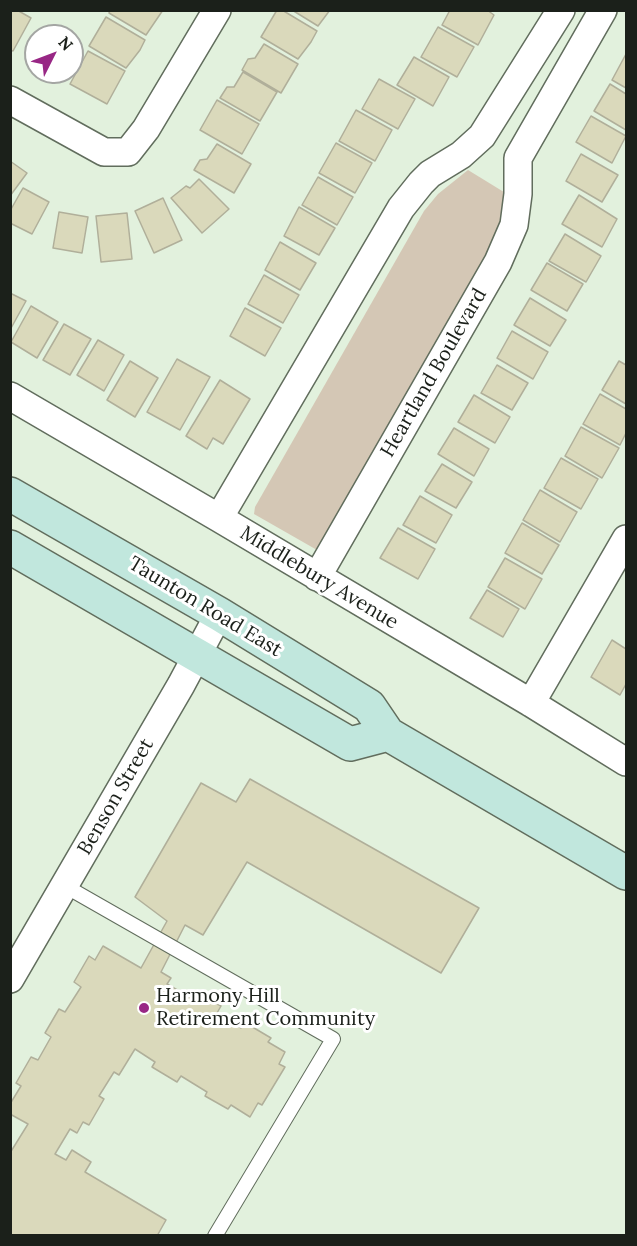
<!DOCTYPE html>
<html>
<head>
<meta charset="utf-8">
<style>
  body { margin:0 }
  #map { position:relative; width:637px; height:1246px; overflow:hidden; background:#e2f1dd; font-family:Lora,serif }
  canvas { display:block }
  .frame { position:absolute; inset:0; border:12px solid #1b201a; pointer-events:none }
  .north { position:absolute; left:24px; top:24px; width:60px; height:60px; box-sizing:border-box; background:#fff; border:2px solid #a4a6a3; border-radius:50%; rotate:48deg; font-size:16px; font-weight:700; line-height:24px; text-align:center; color:#1b201a }
  .north::after { content:''; display:block; margin:auto; width:21px; height:27px; background:#982785; clip-path:polygon(50% 0,100% 100%,50% 72%,0 100%) }
</style>
</head>
<body>
<div id="map">
<canvas width="637" height="1246"></canvas>
<div class="frame"></div>
<div class="north">N</div>
</div>
<script>
const ctx = document.querySelector('canvas').getContext('2d');
ctx.lineJoin = 'round';
function fillPath(path, color) { ctx.fillStyle = color; ctx.fill(path, 'evenodd'); }
function stroke(path, color, width, dash) { ctx.strokeStyle = color; ctx.lineWidth = width; ctx.lineCap = dash ? 'butt' : 'round'; ctx.setLineDash(dash || []); ctx.stroke(path); }
function drawText(font, color, halo, rows, align = 'center') {
  ctx.font = font + ' Lora,serif'; ctx.lineWidth = 6; ctx.setLineDash([]); ctx.textBaseline = 'middle'; ctx.strokeStyle = halo; ctx.fillStyle = color; for (const [text, x, y, turn = 0] of rows) {
    ctx.save(); ctx.translate(x, y); ctx.rotate((+turn || 0) * Math.PI / 180); ctx.textAlign = isNaN(turn) ? turn : align; if (halo) ctx.strokeText(text, 0, 0); ctx.fillText(text, 0, 0); ctx.restore();
  }
}
const green = new Path2D(`
  M468,170L512,197L508,218L323,547L317,550L254,514L255,507L424,211L438,194Z`);
const building = new Path2D(`
  M10,10H17L31,18L13,51L10,50Z
  M110,10H163L146,35L109,13Z
  M277,10H282L317,31L311,42L298,59L261,37Z
  M292,10H330L318,26Z
  M450,10H487L494,15L478,45L442,25Z
  M106,17L145,40L140,50L126,68L89,46Z
  M438,27L474,47L457,77L421,57Z
  M264,44L298,64L281,93L242,70L248,59L255,58Z
  M88,51L125,71L107,104L70,84Z
  M626,54V88L612,80Z
  M414,57L449,77L433,106L397,85Z
  M243,72L277,92L260,121L220,98L227,87H234Z
  M379,79L415,99L398,129L362,109Z
  M610,84L626,94V130L594,111Z
  M217,100L259,124L242,154L200,130Z
  M356,110L392,130L375,161L339,141Z
  M591,116L626,136L612,163L576,142Z
  M336,143L372,163L355,193L319,173Z
  M217,144L251,164L234,193L194,170L200,160L207,159Z
  M581,154L618,175L602,202L566,181Z
  M10,161L27,173L10,196Z
  M318,177L353,197L337,225L302,205Z
  M199,179L229,209L202,233L171,198L186,186L190,188Z
  M23,188L49,202L32,234L10,223V211Z
  M579,195L617,219L602,247L562,224Z
  M163,198L182,240L154,253L135,211Z
  M299,207L335,228L319,255L284,236Z
  M59,212L88,217L82,253L53,248Z
  M127,213L132,259L101,262L96,216Z
  M565,234L601,256L586,282L549,261Z
  M280,242L316,263L300,290L265,270Z
  M547,263L583,284L567,311L531,290Z
  M264,275L299,295L283,323L248,304Z
  M10,293L26,301L10,330Z
  M530,298L566,320L550,346L514,325Z
  M31,306L58,322L37,358L11,342Z
  M245,308L281,328L265,356L230,336Z
  M64,324L91,339L70,375L43,360Z
  M512,331L548,352L533,379L497,358Z
  M98,340L124,355L104,391L77,375Z
  M177,359L210,377L180,430L147,412Z
  M130,361L158,378L135,417L107,400Z
  M619,361L626,365V404L602,390Z
  M497,365L528,383L512,410L481,393Z
  M220,380L250,399L223,444L213,438L207,449L186,436Z
  M600,394L626,409V433L620,445L583,424Z
  M474,395L510,417L495,443L458,422Z
  M581,427L619,448L602,478L565,456Z
  M454,428L489,449L474,476L438,454Z
  M561,458L598,479L581,509L544,488Z
  M442,464L472,482L456,508L425,491Z
  M540,490L577,512L560,542L523,520Z
  M420,496L452,515L436,543L403,525Z
  M522,523L559,545L542,574L505,553Z
  M398,528L435,549L418,579L380,558Z
  M505,558L542,579L525,609L488,587Z
  M487,590L519,609L503,637L470,618Z
  M612,640L626,649V684L620,695L591,677Z
  M250,779L479,908L441,973L247,862L203,935L185,925L161,972L171,978L167,984L191,998L195,992L221,1006L217,1013L241,1028L244,1022L271,1038L268,1042L285,1052L279,1064L285,1067L262,1105L258,1103L250,1117L231,1105L228,1109L205,1096L207,1092L181,1076L177,1082L152,1067L155,1062L135,1049L119,1075L114,1072L99,1096L104,1099L89,1125L83,1122L77,1133L70,1129L55,1154L66,1160L72,1150L91,1162L85,1172L166,1220L157,1236H10V1153L28,1124L10,1114V1104L21,1086L16,1083L31,1057L38,1060L51,1037L45,1033L59,1009L65,1012L81,987L74,982L89,956L95,960L103,946L141,968L167,921L135,897L201,783L236,802Z`);
const lane = new Path2D(`
  M65,886L333,1039L215,1236`);
const street = new Path2D(`
  M10,100L104,152H128L146,129L217,10
  M10,396L219,518L531,703L626,762
  M219,518L401,208L421,183L430,174L461,155L482,136L561,10
  M317,577L498,262L514,225L518,194V158L603,10
  M531,703L626,539
  M10,979L181,685L219,614`);
const secondary = new Path2D(`
  M10,494L219,614L369,706L388,734L626,873
  M10,547L350,744L388,734`);
const markers = [
  [144,1008,6,"#982785"]
];
const streetNames = [
  ["Heartland Boulevard",434,373,-60],
  ["Middlebury Avenue",319,578,31],
  ["Taunton Road East",205,607,31],
  ["Benson Street",116,797,-60]
];
const poiNames = [
  ["Harmony Hill",156,996],
  ["Retirement Community",156,1019]
];
fillPath(green, '#d4c7b5');
fillPath(building, '#dad9bb');
stroke(building, '#b0af9a', 1.5);
stroke(lane, '#616d5d', 16);
stroke(street, '#616d5d', 30);
stroke(secondary, '#616d5d', 36);
stroke(lane, '#fff', 14);
stroke(street, '#fff', 27);
stroke(secondary, '#c1e7dd', 33);
for (const [x, y, r, color] of markers) { const dot = new Path2D(); dot.arc(x, y, r, 0, 2 * Math.PI); ctx.fillStyle = color; ctx.fill(dot); stroke(dot, '#fff', 2); }
drawText('20px', '#1b201a', '#fff', streetNames);
drawText('20px', '#1b201a', '#fff', poiNames, 'left');
</script>
</body>
</html>
